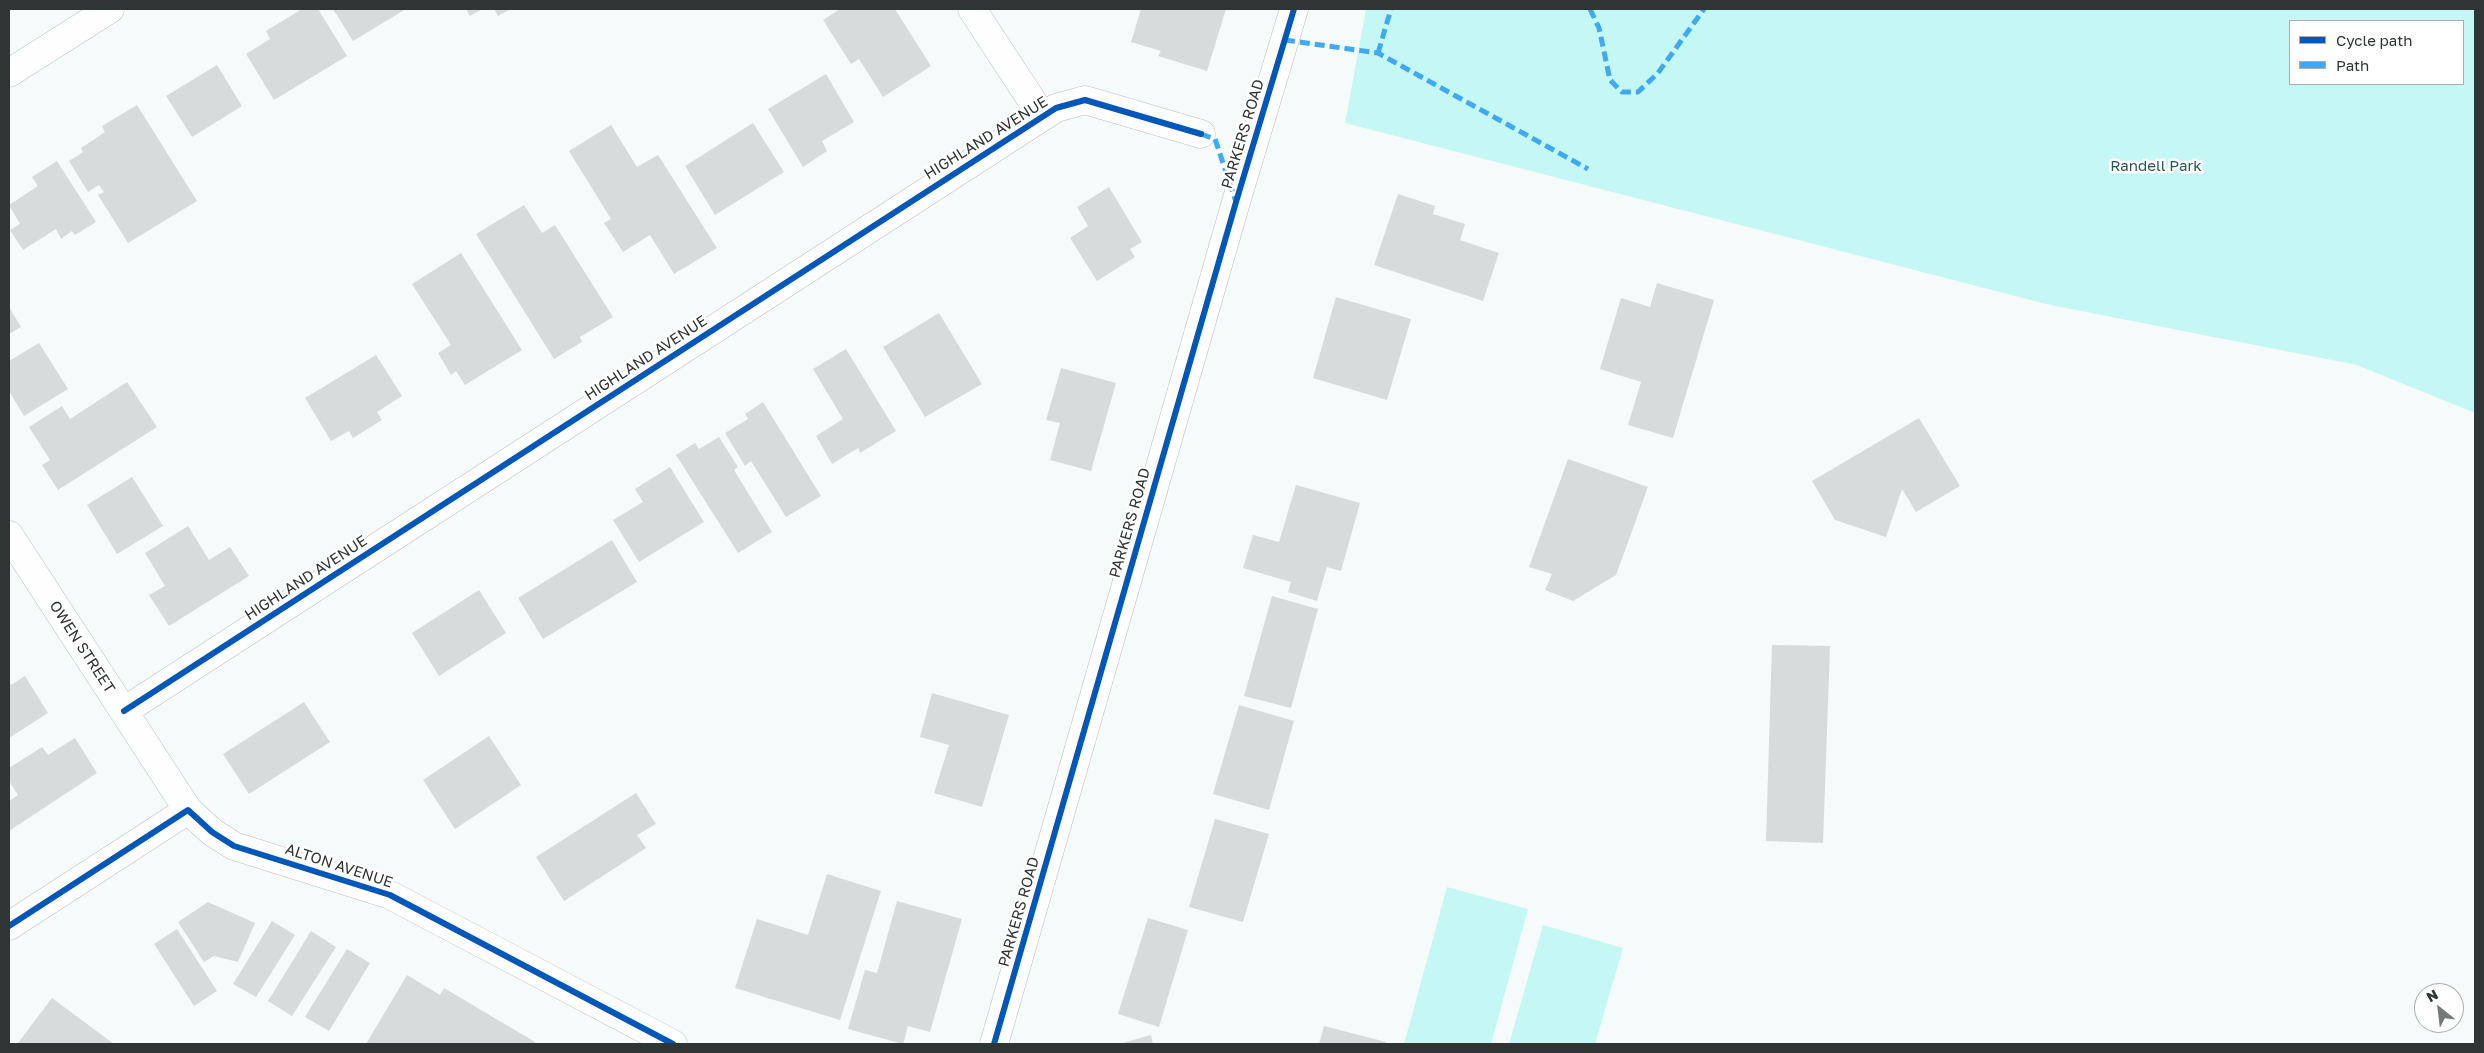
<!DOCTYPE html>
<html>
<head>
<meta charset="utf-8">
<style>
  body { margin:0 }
  #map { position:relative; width:2484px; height:1053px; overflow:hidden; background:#f5fbfb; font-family:"Golos Text",sans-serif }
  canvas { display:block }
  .frame { position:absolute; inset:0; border:10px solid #2e3534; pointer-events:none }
  .legend { position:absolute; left:2289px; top:20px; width:175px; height:65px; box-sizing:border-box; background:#fff; border:1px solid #abaeae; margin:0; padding:6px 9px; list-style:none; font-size:15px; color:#2e3534 }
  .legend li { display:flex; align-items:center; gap:10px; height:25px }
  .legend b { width:25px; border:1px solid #abaeae }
  .north { position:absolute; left:2414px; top:983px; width:50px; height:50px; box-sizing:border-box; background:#fff; border:1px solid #abaeae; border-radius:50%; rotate:331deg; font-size:14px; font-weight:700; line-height:20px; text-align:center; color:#2e3534 }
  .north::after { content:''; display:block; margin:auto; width:18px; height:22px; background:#747a7a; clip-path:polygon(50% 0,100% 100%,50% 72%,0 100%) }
</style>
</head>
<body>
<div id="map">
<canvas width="2484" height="1053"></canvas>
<div class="frame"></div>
<ul class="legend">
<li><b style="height:6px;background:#0057b8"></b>Cycle path</li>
<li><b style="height:6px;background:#3fa9f5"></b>Path</li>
</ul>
<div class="north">N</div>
</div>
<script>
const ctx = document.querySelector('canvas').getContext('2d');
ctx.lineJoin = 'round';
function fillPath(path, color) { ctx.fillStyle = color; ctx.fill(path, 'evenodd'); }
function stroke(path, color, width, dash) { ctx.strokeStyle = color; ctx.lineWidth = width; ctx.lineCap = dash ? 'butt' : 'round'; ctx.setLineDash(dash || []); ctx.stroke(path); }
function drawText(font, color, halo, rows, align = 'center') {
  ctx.font = font + ' "Golos Text",sans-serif'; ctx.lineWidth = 5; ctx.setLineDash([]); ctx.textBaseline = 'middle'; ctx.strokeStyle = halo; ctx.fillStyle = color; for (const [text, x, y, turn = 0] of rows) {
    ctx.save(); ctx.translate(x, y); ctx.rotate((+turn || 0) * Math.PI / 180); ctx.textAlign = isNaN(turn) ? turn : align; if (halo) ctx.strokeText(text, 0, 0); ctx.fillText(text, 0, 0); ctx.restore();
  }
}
const green = new Path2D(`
  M1366,9H2475V413L2357,365L2050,305L1345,123ZM2290,21H2463V84H2290Z
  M1447,887L1528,909L1491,1044H1404Z
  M1543,925L1623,948L1595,1044H1509Z`);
const building = new Path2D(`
  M302,9H318L347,56L274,100L246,54L270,39L266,31Z
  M333,9H406L353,41Z
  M466,9H482L470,16Z
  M494,9H511L498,16Z
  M840,9H895L931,66L883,97L859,59L851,64L823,20Z
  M1141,9H1226L1207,71L1158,56L1161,51L1131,42Z
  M217,65L242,106L192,137L166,96Z
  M826,74L854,122L822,141L827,151L803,167L768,109Z
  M137,105L197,201L128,243L98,195L104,192L99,185L88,192L69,161L83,152L81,148L105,132L102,126Z
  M753,123L784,172L715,215L685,166Z
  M611,125L637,167L658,155L717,248L674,274L650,235L623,252L604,223L611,219L569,151Z
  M57,161L96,222L75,235L72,231L61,239L56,229L23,250L10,230L20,224L9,205L38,186L32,177Z
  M1109,187L1142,242L1130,249L1135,257L1097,281L1070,238L1088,226L1077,207Z
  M1398,194L1435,206L1433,214L1465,224L1460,240L1499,253L1483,301L1374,265Z
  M524,205L542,233L555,225L613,317L580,337L582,342L554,359L476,234Z
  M461,253L522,350L465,385L456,371L451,375L438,353L451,345L412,284Z
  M1657,283L1714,300L1673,438L1628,425L1641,382L1600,369L1621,298L1650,307Z
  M1336,297L1411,319L1387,400L1313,378Z
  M9,307L21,327L9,334Z
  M939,313L982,384L925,417L883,347Z
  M39,343L68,389L24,416L9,391V361Z
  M846,349L896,431L860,453L858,448L832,464L816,436L843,419L813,369Z
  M376,355L402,396L377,412L382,420L353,438L349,431L331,441L305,398Z
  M1061,368L1116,383L1091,471L1050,460L1060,423L1046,420Z
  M127,382L157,427L58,490L42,465L50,460L29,427L62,406L70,419Z
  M763,402L821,496L786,517L751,461L745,466L725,433L748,419L745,414Z
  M1919,418L1960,486L1916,512L1902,489L1886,537L1835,520L1812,481Z
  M719,437L738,467L734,470L772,532L738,553L676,455L695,443L699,449Z
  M1568,459L1648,487L1616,575L1573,601L1545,590L1552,574L1529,567Z
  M670,467L704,522L639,562L613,520L643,502L635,489Z
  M132,477L163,526L117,554L87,505Z
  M1296,485L1360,503L1341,571L1327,567L1317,601L1288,592L1291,582L1243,568L1253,535L1279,542Z
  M188,526L209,560L230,547L249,576L169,626L149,595L165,586L145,553Z
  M612,540L637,582L543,639L518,598Z
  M479,590L506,633L439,676L412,633Z
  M1272,596L1318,609L1291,708L1244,696Z
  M1772,645L1830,646L1823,843L1766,841Z
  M25,676L48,713L9,738V681L11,685Z
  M932,693L1009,715L982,807L934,793L949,745L920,737Z
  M304,702L330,742L249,794L223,754Z
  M1239,705L1294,721L1269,810L1213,794Z
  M489,736L521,785L455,829L423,780Z
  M75,738L97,773L9,831V801L18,795L9,781V768L42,747L48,755Z
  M636,793L656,824L637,835L646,848L564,901L536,857Z
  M1215,819L1269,834L1243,922L1189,907Z
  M827,874L881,891L840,1020L735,988L757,919L808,935Z
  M897,901L962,919L930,1032L908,1026L903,1044L848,1029L865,970L877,973Z
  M208,902L255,923L238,962L214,956L204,962L178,922Z
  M1148,918L1188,930L1159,1027L1118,1014Z
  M272,921L295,935L256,997L233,984Z
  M177,929L217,991L194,1006L154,944Z
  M311,931L336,947L292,1016L268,1001Z
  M347,949L370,963L329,1031L305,1017Z
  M407,975L440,995L444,988L535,1042L534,1044H366Z
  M52,998L114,1044L18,1043Z
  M1324,1026L1386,1042L1385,1044H1319Z
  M1151,1035L1153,1044H1119Z`);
const street = new Path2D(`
  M972,9L1042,116
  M9,73L110,9
  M9,535L188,810
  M124,711L1056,108L1085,100L1201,134
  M9,926L188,810L212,832L234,846L390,895L673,1044
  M994,1044L1236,202L1294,9`);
const quiet = new Path2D(`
  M1590,9L1599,28L1610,80L1622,92H1638L1658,73L1704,9
  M1285,40L1378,53L1588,169
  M1378,53L1391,9
  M1201,134L1215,139L1236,202`);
const cycleway = new Path2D(`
  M124,711L1056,108L1085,100L1201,134
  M9,926L188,810L212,832L234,846L390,895L673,1044
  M994,1044L1236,202L1294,9`);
const streetNames = [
  ["PARKERS ROAD",1243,134,-73],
  ["HIGHLAND AVENUE",986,138,-32],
  ["HIGHLAND AVENUE",646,358,-33],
  ["PARKERS ROAD",1130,523,-74],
  ["HIGHLAND AVENUE",306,578,-33],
  ["OWEN STREET",82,647,57],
  ["ALTON AVENUE",339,866,18],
  ["PARKERS ROAD",1019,912,-74]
];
const parkNames = [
  ["Randell Park",2156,166]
];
fillPath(green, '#c5f8f4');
fillPath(building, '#d6dcdc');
stroke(street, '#bac0c0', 29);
stroke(street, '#fefefe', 28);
stroke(quiet, '#3fa9f5', 5, [10, 5]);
stroke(cycleway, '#0057b8', 6);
drawText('15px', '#2e3534', '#fff', streetNames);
drawText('15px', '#265854', '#fff', parkNames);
</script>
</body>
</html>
